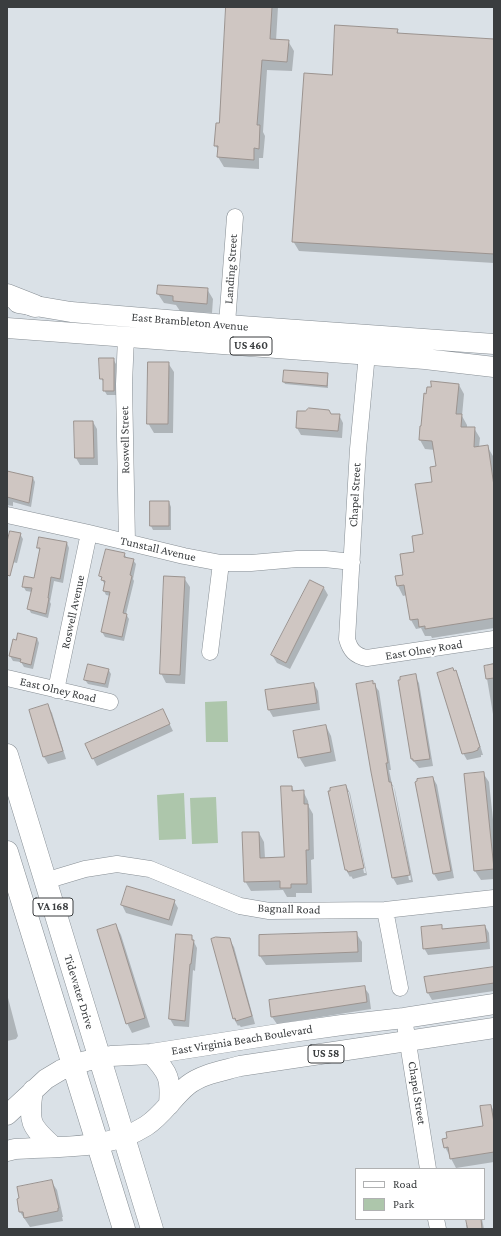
<!DOCTYPE html>
<html>
<head>
<meta charset="utf-8">
<style>
  body { margin:0 }
  #map { position:relative; width:501px; height:1236px; overflow:hidden; background:#dae1e7; font-family:"Crimson Pro",serif }
  canvas { display:block }
  .frame { position:absolute; inset:0; border:8px solid #3a3d3f; pointer-events:none }
  .legend { position:absolute; left:355px; top:1168px; width:130px; height:52px; box-sizing:border-box; background:#fff; border:1px solid #b0b1b2; margin:0; padding:5px 7px; list-style:none; font-size:12px; color:#3a3d3f }
  .legend li { display:flex; align-items:center; gap:8px; height:20px }
  .legend b { width:20px; border:1px solid #b0b1b2 }
</style>
</head>
<body>
<div id="map">
<canvas width="501" height="1236"></canvas>
<div class="frame"></div>
<ul class="legend">
<li><b style="height:5px;background:#fff"></b>Road</li>
<li><b style="height:11px;background:#adc6ab"></b>Park</li>
</ul>
</div>
<script>
const ctx = document.querySelector('canvas').getContext('2d');
ctx.lineJoin = 'round';
function fillPath(path, color) { ctx.fillStyle = color; ctx.fill(path, 'evenodd'); }
function stroke(path, color, width, dash) { ctx.strokeStyle = color; ctx.lineWidth = width; ctx.lineCap = dash ? 'butt' : 'round'; ctx.setLineDash(dash || []); ctx.stroke(path); }
function drawText(font, color, halo, rows, align = 'center') {
  ctx.font = font + ' "Crimson Pro",serif'; ctx.lineWidth = 4; ctx.setLineDash([]); ctx.textBaseline = 'middle'; ctx.strokeStyle = halo; ctx.fillStyle = color; for (const [text, x, y, turn = 0] of rows) {
    ctx.save(); ctx.translate(x, y); ctx.rotate((+turn || 0) * Math.PI / 180); ctx.textAlign = isNaN(turn) ? turn : align; if (halo) ctx.strokeText(text, 0, 0); ctx.fillText(text, 0, 0); ctx.restore();
  }
}
const green = new Path2D(`
  M227,701L228,742H206L205,702Z
  M184,793L186,839L159,840L157,795Z
  M216,797L218,843L192,844L190,798Z`);
const shadow = new Path2D(`
  M227,7H278L276,41H288L294,51L292,71L267,70L263,132L265,136L263,158H259V169L224,167L218,157L219,151L215,145L220,124Z
  M397,30L399,34L494,40V263L299,251L293,241L332,76Z
  M207,289L213,299L212,313L180,311L176,305L164,303L158,294Z
  M113,359L116,364V395H107L104,390V383L101,378Z
  M168,363L174,372L173,433H154L148,423Z
  M327,374L328,376V388L285,384L284,382Z
  M459,385L464,394L462,416L467,425V428H474L480,438L479,447L487,446L493,456L494,464V628L432,638L431,636H425L421,628L416,629L411,620L407,595L403,596L398,586L396,577L404,576L424,535L433,483L437,467L435,450L425,449L420,440Z
  M331,415H339L343,423L342,438L301,435L297,428Z
  M93,422L97,429L98,465H80L76,458Z
  M7,472L33,478L35,482L31,507L13,502V506L7,505Z
  M169,502L171,507V530H153L151,526Z
  M20,534L23,539L17,563L7,561V546Z
  M67,543L69,548L63,583L54,581L50,602L51,604L48,618L31,613L29,609L32,592L26,591L23,586L35,579L40,551L38,548Z
  M124,554L127,558L133,560L136,564L133,579L134,581L126,614L129,619L124,641L105,637L102,632L111,596L106,595L104,591L105,585L100,576Z
  M184,578L190,587L185,684L166,683L161,673Z
  M324,588L328,595L290,669L277,663L272,655Z
  M37,638L39,643L33,669L24,667L21,662L13,661L10,656Z
  M494,663V720L485,667H487V665Z
  M108,669L111,674L108,688L88,684L85,680Z
  M455,671L459,678L483,755H481V757L467,760L463,753L454,672Z
  M415,676L419,683L433,766L419,768L412,759Z
  M372,682L379,691L391,770H389L392,784L394,787L391,785L409,880H411L394,787L395,790L413,882L397,885L393,878L372,772Z
  M314,684L318,691L320,710L273,717L269,710Z
  M48,706L52,713L66,759L48,764L44,757L30,711Z
  M166,717L173,731L97,766L86,745Z
  M326,726L331,736L336,761L305,767L299,757Z
  M483,773L489,782L494,829V879L481,880L475,871Z
  M433,778L437,785L454,878L438,881L434,874L418,782Z
  M346,786L350,793L367,875L353,879L351,876L350,877L346,870ZM347,792H349L366,873H364Z
  M292,787L294,792L303,791L308,801L309,807L313,814L314,859L311,860L312,893H296V897H287L283,890L251,891L245,881L259,833L264,842L265,858H285Z
  M174,901L178,908L172,926L126,913L122,905Z
  M116,925L121,935L150,1027L132,1033L127,1023Z
  M441,926L443,930L485,926L489,933L490,949L428,955L424,948Z
  M356,933L362,942V962L266,965L260,956Z
  M191,936L197,948L195,971L193,970L189,1027L174,1026L170,1019Z
  M229,939L234,947L255,1024L241,1027L239,1025L238,1026L234,1019L212,940Z
  M494,968V991L432,1000L428,993Z
  M364,987L369,994L371,1009L277,1024L272,1017Z
  M7,994L18,1036L16,1039L7,1041Z
  M491,1106L494,1111V1162L456,1168L445,1147L484,1127Z
  M51,1181L57,1190L63,1217H62L63,1221L30,1227L20,1212L18,1199Z
  M467,1219H482L484,1229H467L466,1225H468Z`);
const building = new Path2D(`
  M226,7H272L270,39L289,40L287,62L262,60L257,125H260L259,149L254,148V160L217,157L218,146H214L216,123H219Z
  M335,25L398,29L397,33L494,39V254L292,242L304,73L332,75Z
  M158,285L208,288L207,304L173,301V296L157,294Z
  M99,358H114V391H103V379H100Z
  M148,362H169L168,424H147Z
  M284,370L328,373L327,386L283,382Z
  M431,381L459,384L456,414H462L461,427H475L474,447L488,445L494,486V618L425,629V626L419,627L418,619L410,620L404,585L397,586L395,576L403,575L400,554L414,552L412,536L423,534L415,484L432,482L430,467L436,466L432,441L419,440L420,426H421L424,393L426,394L427,387H431Z
  M309,408L329,410L331,414H340L338,431L296,428L297,411H305Z
  M74,421H93L94,458H75Z
  M7,471L33,477L29,503L7,497Z
  M150,501H169V526H150Z
  M10,531L21,533L10,576L7,575V542Z
  M39,537L67,542L60,579L51,577L48,598H49L46,614L27,609L32,588L22,587L24,576L34,578L40,548H37Z
  M106,549L125,553L124,557L134,559L130,575L132,576L123,613L127,614L122,637L101,632L110,592L103,591L105,581L101,580L102,577L99,576Z
  M164,576L185,577L180,675L160,674Z
  M310,580L324,587L286,663L271,655Z
  M18,633L37,638L31,665L20,662L21,659L9,656L13,639L16,640Z
  M88,664L109,669L105,684L84,680Z
  M494,664V678L486,679L484,666Z
  M453,668L454,671L456,670L480,747L478,748V750L473,752L462,754L437,673Z
  M416,674L430,759L413,761V759H411L398,680H400V677Z
  M373,681V684L375,683L388,763H386L389,782H391L410,875L392,878L371,772L356,684Z
  M314,683L317,703L268,710L265,690Z
  M48,704L63,751L43,757L29,710Z
  M163,709L170,724L92,759L85,744Z
  M326,725L331,752L298,758L293,731Z
  M484,772L494,869L474,871L464,774Z
  M433,777L451,871L433,874L415,782L417,781V779Z
  M346,785L364,868L348,872L347,870H345L328,791H330V788Z
  M281,786H292V791L304,790V804H308L309,850H306L307,884H291V888H280V881L244,882L242,832H259L260,858L284,857Z
  M127,886L175,900L169,920L121,905Z
  M116,924L145,1018L126,1024L97,930Z
  M442,925V929L485,925L487,942L423,949L421,927Z
  M357,932L358,952L259,956V935Z
  M176,934L192,935V940H194L191,964H190L185,1021L169,1019Z
  M216,937L230,938L252,1016L236,1021L235,1018L233,1019L211,939Z
  M494,967V983L427,993L424,977Z
  M365,986L367,1002L271,1017L269,1000Z
  M491,1105L494,1123V1152L450,1159L448,1147L444,1148L442,1139L447,1138L446,1132L483,1126L480,1106Z
  M52,1180L59,1208H58V1211L24,1218L23,1212H19L17,1199L19,1198L17,1187Z
  M466,1219H481L482,1229H468Z`);
const minor = new Path2D(`
  M126,337L124,384L127,542
  M226,337L235,217
  M368,343L358,449L347,639C350,650 355,656 367,658L494,639
  M7,515L89,533L184,556L221,563H251L297,559H325L352,562
  M210,652L221,563
  M7,678L110,702
  M56,690L89,533
  M45,881L85,869L117,864L150,869L240,906L269,911L385,910L494,898
  M385,910L400,988
  M404,1018L428,1169
  M436,1219L438,1229`);
const major = new Path2D(`
  M18,303L71,312L227,325L494,344
  M7,328L425,359L494,367
  M151,1054C169,1073 171,1079 169,1105
  M33,1090C28,1122 30,1126 54,1147
  M7,1115L46,1079L61,1070L86,1061L111,1056L151,1054L285,1033L342,1025L404,1018L494,1004
  M7,1151L15,1149C58,1146 109,1150 146,1126C163,1115 173,1097 188,1085C202,1074 222,1071 240,1066L494,1028`);
const highway = new Path2D(`
  M7,295L35,306
  M7,755L152,1229
  M7,852L124,1229`);
const shields = [
  [251,346,42],
  [53,907,40],
  [326,1054,36]
];
const shieldNames = [
  ["US 460",251,346],
  ["VA 168",53,907],
  ["US 58",326,1054]
];
const streetNames = [
  ["Landing Street",231,269,-86],
  ["East Brambleton Avenue",190,322,5],
  ["Roswell Street",125,440,-91],
  ["Chapel Street",355,495,-87],
  ["Tunstall Avenue",158,549,13],
  ["Roswell Avenue",73,612,-78],
  ["East Olney Road",424,650,-9],
  ["East Olney Road",58,690,13],
  ["Bagnall Road",289,909,2],
  ["Tidewater Drive",79,992,73],
  ["East Virginia Beach Boulevard",242,1040,-9],
  ["Chapel Street",417,1093,81]
];
fillPath(green, '#adc6ab');
fillPath(shadow, '#0003');
fillPath(building, '#cfc6c2');
stroke(building, '#9b938f', 1);
stroke(minor, '#878e94', 17);
stroke(major, '#878e94', 21);
stroke(highway, '#878e94', 23);
stroke(minor, '#fff', 16);
stroke(major, '#fff', 20);
stroke(highway, '#fff', 22);
for (const [x, y, w] of shields) { const box = new Path2D(); box.roundRect(x - w / 2, y - 9, w, 18, 3); ctx.fillStyle = '#fff'; ctx.fill(box); stroke(box, '#3a3d3f', 1); }
drawText('bold 11px', '#3a3d3f', null, shieldNames);
drawText('12px', '#3a3d3f', '#fff', streetNames);
</script>
</body>
</html>
